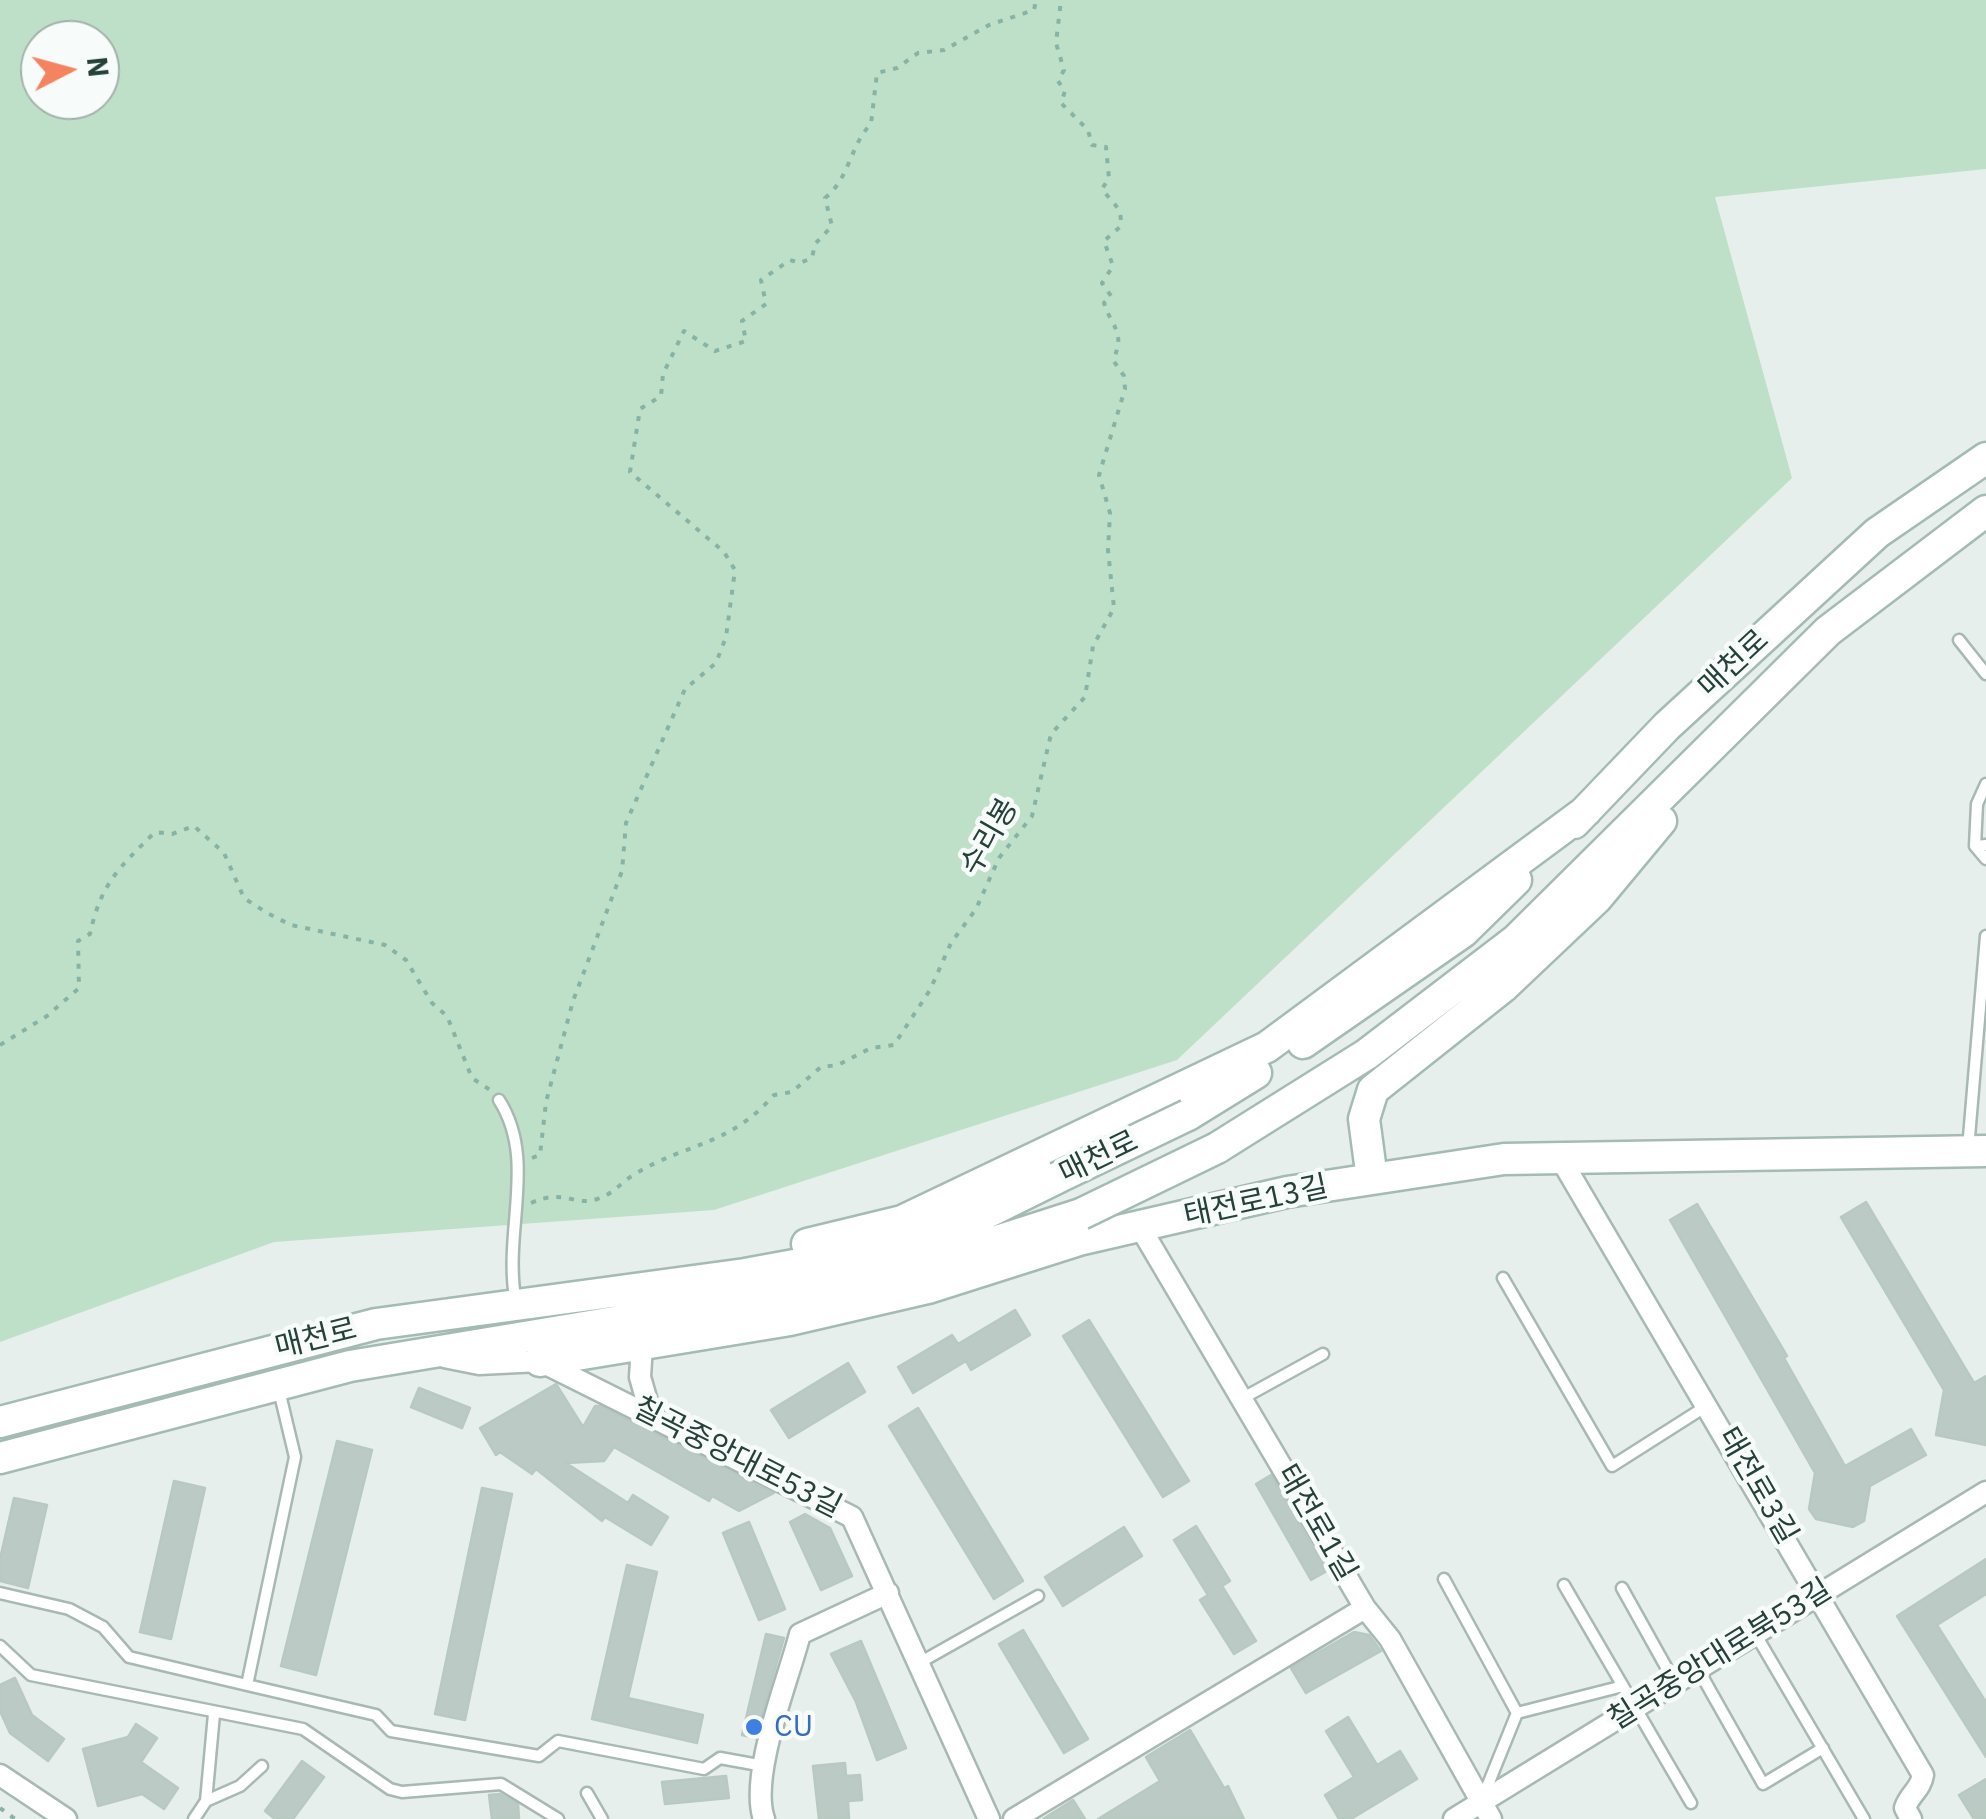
<!DOCTYPE html>
<html>
<head>
<meta charset="utf-8">
<style>
  body { margin:0 }
  #map { position:relative; width:1986px; height:1819px; overflow:hidden; background:#e6efeb; font-family:"IBM Plex Sans",sans-serif }
  canvas { display:block }
  .north { position:absolute; left:20px; top:20px; width:100px; height:100px; box-sizing:border-box; background:#f7fbf9; border:2px solid #a3b1ad; border-radius:50%; rotate:84deg; font-size:28px; font-weight:700; line-height:40px; text-align:center; color:#24423a }
  .north::after { content:''; display:block; margin:auto; width:35px; height:45px; background:#f4845f; clip-path:polygon(50% 0,100% 100%,50% 72%,0 100%) }
</style>
</head>
<body>
<div id="map">
<canvas width="1986" height="1819"></canvas>
<div class="north">N</div>
</div>
<script>
const ctx = document.querySelector('canvas').getContext('2d');
ctx.lineJoin = 'round';
function fillPath(path, color) { ctx.fillStyle = color; ctx.fill(path, 'evenodd'); }
function stroke(path, color, width, dash) { ctx.strokeStyle = color; ctx.lineWidth = width; ctx.lineCap = dash ? 'butt' : 'round'; ctx.setLineDash(dash || []); ctx.stroke(path); }
function drawText(font, color, halo, rows, align = 'center') {
  ctx.font = font + ' "IBM Plex Sans","Noto Sans KR",sans-serif'; ctx.lineWidth = 9; ctx.setLineDash([]); ctx.textBaseline = 'middle'; ctx.strokeStyle = halo; ctx.fillStyle = color; for (const [text, x, y, turn = 0] of rows) {
    ctx.save(); ctx.translate(x, y); ctx.rotate((+turn || 0) * Math.PI / 180); ctx.textAlign = isNaN(turn) ? turn : align; if (halo) ctx.strokeText(text, 0, 0); ctx.fillText(text, 0, 0); ctx.restore();
  }
}
const green = new Path2D(`
  M0,0H1986V169L1715,197L1792,478L1177,1060L714,1210L274,1242L0,1342ZM40,40H100V100H40Z`);
const building = new Path2D(`
  M1866,1202L1974,1383L1986,1376V1445L1936,1435L1944,1390L1841,1217Z
  M1697,1204L1787,1356L1784,1358L1845,1466L1911,1429L1926,1455L1870,1486L1864,1521L1853,1527L1816,1519L1809,1509L1815,1473L1670,1220Z
  M1015,1310L1030,1335L971,1370L966,1361L913,1393L898,1367L952,1335L958,1344Z
  M1089,1320L1189,1481L1163,1497L1063,1336Z
  M848,1363L865,1392L789,1438L771,1410Z
  M556,1384L583,1427L595,1406H600L774,1493L739,1511L712,1496L709,1501L614,1447L604,1461L566,1463L628,1503L633,1495L668,1517L651,1545L605,1517L602,1521L536,1469L532,1474L500,1452L496,1455L480,1428Z
  M419,1388L470,1408L462,1428L411,1407Z
  M918,1408L1023,1581L994,1599L889,1426Z
  M337,1441L372,1450L316,1675L281,1666Z
  M1271,1475L1327,1571L1311,1580L1256,1484Z
  M174,1481L205,1488L171,1639L140,1632Z
  M482,1488L512,1494L465,1720L435,1714Z
  M14,1498L47,1505L28,1588L0,1581V1559Z
  M805,1514L830,1528L852,1576L821,1590L790,1522Z
  M749,1522L785,1609L759,1620L723,1533Z
  M1196,1526L1230,1581L1222,1586L1256,1641L1234,1654L1200,1600L1208,1595L1174,1540Z
  M1124,1527L1142,1556L1063,1606L1045,1577Z
  M1986,1559V1594L1937,1625L1986,1702V1757L1897,1616Z
  M627,1565L657,1572L628,1698L703,1715L697,1743L592,1719Z
  M1023,1630L1088,1739L1064,1753L999,1644Z
  M1354,1632L1369,1635L1381,1651L1306,1693L1291,1668Z
  M766,1634L784,1638L755,1738L742,1735Z
  M861,1641L906,1748L877,1760L856,1702L831,1654Z
  M15,1678L32,1715L64,1739L48,1761L10,1733L0,1711V1685Z
  M1348,1717L1377,1765L1400,1751L1417,1779L1351,1819H1339L1325,1795L1354,1777L1326,1731Z
  M136,1724L157,1738L141,1762L178,1788L164,1809L142,1794L98,1806L83,1749L128,1737Z
  M1190,1730L1224,1788L1228,1786L1244,1819H1098L1160,1781L1146,1757Z
  M302,1761L324,1777L293,1819H275L265,1811Z
  M845,1763L846,1776L860,1775L862,1800L848,1801L849,1819H819L813,1766Z
  M726,1776L729,1798L665,1804L662,1782Z
  M1986,1779V1819H1974L1959,1795Z
  M500,1794L518,1804L519,1819H492L489,1795Z
  M1073,1800L1085,1819H1043Z`);
const path = new Path2D(`
  M0,1045L47,1016L79,988L78,941L90,934C101,883 119,868 155,832L172,834L194,826L224,853L244,898L267,913L291,925L385,945L406,960L432,1003L447,1016L472,1078L490,1090
  M532,1158L540,1155L546,1102L573,1001L622,871L626,823L685,689L716,663L726,637L735,570L724,552L630,472L640,409L661,396L663,374L684,331L715,351L746,341L742,321L766,304L761,280L790,260L800,263L812,258L815,244L832,226L825,198C850,178 850,145 871,124L877,73L897,68L918,53L944,50L989,25L1034,10L1036,0
  M531,1203C564,1188 575,1207 597,1199C614,1194 621,1182 635,1174C688,1142 728,1147 774,1095L792,1092L821,1067L838,1065L871,1048L894,1045L930,990L951,943L976,909L999,858L1032,816L1051,734L1085,697L1093,646L1114,608L1108,550L1110,513L1099,475L1125,389L1124,376L1113,360C1126,332 1112,328 1104,303L1111,296L1102,283L1113,266L1104,241L1121,226C1122,206 1112,203 1102,189L1109,178L1106,147L1092,145L1088,130L1061,103L1065,91L1058,81L1064,70L1056,43L1061,0
  M0,1808L15,1819`);
const service = new Path2D(`
  M1959,640L1986,674
  M1986,845L1975,846L1986,859
  M1975,846L1977,804L1986,784
  M499,1100C538,1161 502,1232 516,1303
  M1968,1149L1986,936
  M1503,1278L1612,1466L1708,1405
  M278,1386L295,1457L247,1685L376,1715L391,1731L539,1756L558,1741L704,1769L720,1758L764,1766
  M1243,1398L1323,1354
  M1444,1579L1517,1713L1483,1797
  M1564,1585L1691,1803
  M1622,1588L1675,1683
  M0,1593L69,1609L103,1627L129,1657L247,1685
  M1756,1635L1864,1819
  M0,1646L31,1675L303,1729L390,1789L402,1792L501,1784L558,1819
  M919,1663L1038,1596
  M1698,1669L1763,1784L1823,1748
  M1517,1713L1623,1686
  M587,1793L602,1819
  M206,1801L240,1786L262,1766
  M194,1819L206,1801L214,1714`);
const minor = new Path2D(`
  M1559,1156L1923,1775C1921,1789 1909,1795 1905,1808L1911,1819
  M1140,1227L1365,1608L1390,1639L1491,1819
  M642,1345L640,1377L650,1412
  M444,1357L479,1364L540,1361L852,1517L989,1819
  M0,1775L66,1819
  M764,1819C749,1775 788,1681 800,1634L888,1593
  M1014,1819L1365,1608
  M1454,1819L1986,1492`);
const secondary = new Path2D(`
  M1574,823L1667,726L1877,533L1986,458
  M1303,1043L1463,932L1516,880
  M1188,1115L1256,1073
  M1217,1148L1367,1054L1516,940L1828,631L1986,511
  M1372,1179L1364,1119L1373,1090L1503,987L1597,898L1661,821
  M807,1244L902,1221L1267,1047L1586,811
  M540,1361L790,1320L928,1288L1079,1240L1287,1192L1504,1159L1986,1151
  M0,1422L376,1324L745,1274L860,1253L960,1226L1057,1178
  M0,1458L350,1366L885,1277L1081,1214`);
const secondaryBridge = new Path2D(`
  M1057,1178L1188,1115
  M1081,1214L1217,1148`);
const markers = [
  [754,1727,10,"#3f7fe0"]
];
const streetNames = [
  ["매천로",1734,664,-43],
  ["수리봉",990,837,-60],
  ["매천로",1099,1158,-26],
  ["태전로13길",1256,1202,-12],
  ["매천로",316,1339,-14],
  ["칠곡중앙대로53길",737,1458,27],
  ["태전로3길",1757,1486,60],
  ["태전로1길",1316,1523,60],
  ["칠곡중앙대로북53길",1720,1655,-32]
];
const shopNames = [
  ["CU",774,1727]
];
fillPath(green, '#bfe0c8');
fillPath(building, '#bbcac4');
stroke(building, '#b8c9c2', 2.5);
stroke(service, '#a8b8b2', 15);
stroke(minor, '#a8b8b2', 25);
stroke(secondary, '#a4bbb3', 35);
stroke(path, '#86b3a5', 4, [5, 8]);
stroke(service, '#fff', 10);
stroke(minor, '#fff', 20);
stroke(secondary, '#fff', 30);
stroke(secondaryBridge, '#a4bbb3', 35, []);
stroke(secondaryBridge, '#fff', 30);
for (const [x, y, r, color] of markers) { const dot = new Path2D(); dot.arc(x, y, r, 0, 2 * Math.PI); ctx.fillStyle = color; ctx.fill(dot); stroke(dot, '#f7fbf9', 4); }
drawText('30px', '#24423a', '#f7fbf9', streetNames);
drawText('30px', '#366cbe', '#f7fbf9', shopNames, 'left');
</script>
</body>
</html>
